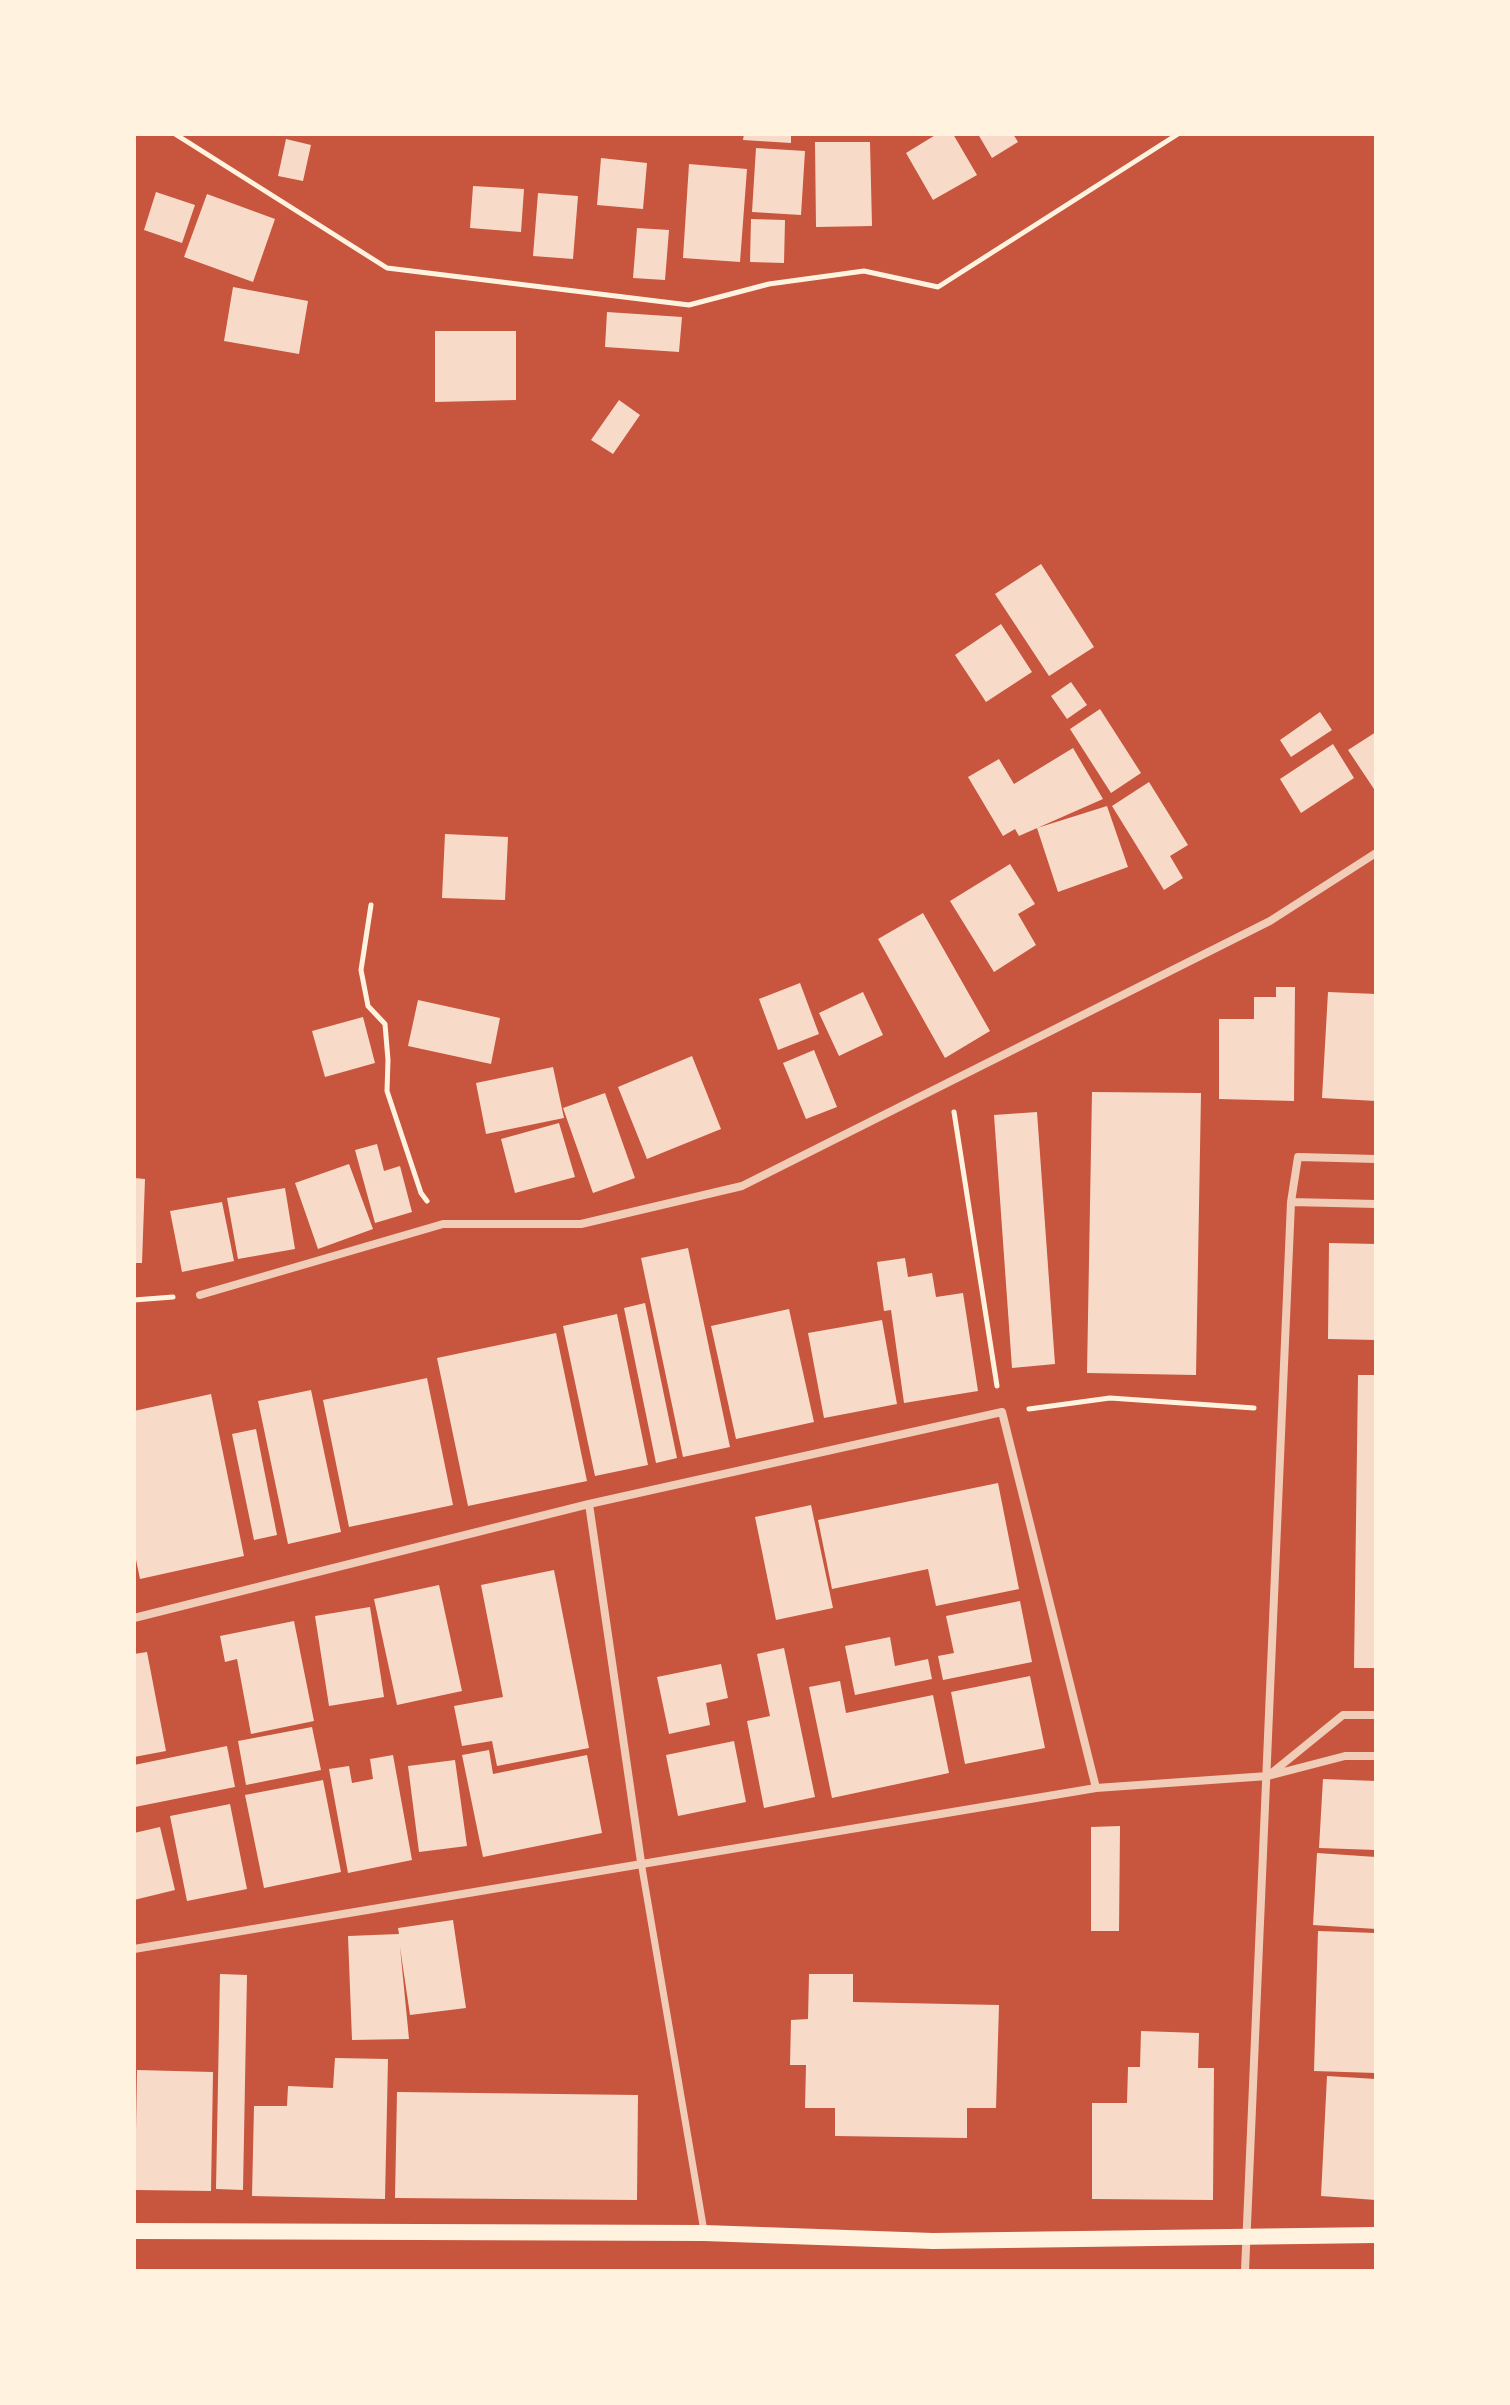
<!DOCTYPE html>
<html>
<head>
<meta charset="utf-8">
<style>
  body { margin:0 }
  #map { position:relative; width:1510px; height:2405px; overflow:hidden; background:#c8553d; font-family:Rubik,sans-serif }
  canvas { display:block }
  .frame { position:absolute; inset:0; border:136px solid #fff3e0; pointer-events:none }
</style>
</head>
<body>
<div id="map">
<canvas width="1510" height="2405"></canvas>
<div class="frame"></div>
</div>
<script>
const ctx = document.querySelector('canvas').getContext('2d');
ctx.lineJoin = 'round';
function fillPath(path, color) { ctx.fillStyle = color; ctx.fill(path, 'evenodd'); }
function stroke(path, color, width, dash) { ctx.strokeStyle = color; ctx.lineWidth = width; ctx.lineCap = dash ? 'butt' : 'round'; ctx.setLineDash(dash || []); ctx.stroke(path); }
const building = new Path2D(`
  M744,134H791V143L743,140Z
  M937,134H953L977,175L933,200L906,153Z
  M978,134H1013L1018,142L992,158Z
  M286,139L311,145L303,181L278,176Z
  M815,142H870L872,226L816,227Z
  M756,148L805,151L801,215L752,212Z
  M601,158L647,163L643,209L597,205Z
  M689,164L747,169L740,262L683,258Z
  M473,186L524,189L521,232L470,228Z
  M156,192L195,205L182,243L144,230Z
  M538,193L578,196L573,259L533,256Z
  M207,194L275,219L253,282L184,257Z
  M751,219L785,220L784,263L750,262Z
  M637,228L669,230L665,280L633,278Z
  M233,287L308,301L299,354L224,341Z
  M607,312L682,317L679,352L605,347Z
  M435,331H516V400L435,402Z
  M619,400L640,415L613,454L591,440Z
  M1041,564L1094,647L1049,676L995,594Z
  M1001,624L1032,672L986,702L955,655Z
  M1071,682L1087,705L1067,719L1051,696Z
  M1100,709L1141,773L1111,793L1070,729Z
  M1320,712L1332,730L1291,757L1280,740Z
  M1376,732V788L1374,789L1348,750Z
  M1333,744L1354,778L1301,813L1280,779Z
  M1073,748L1103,799L1019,836L1015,829L1003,836L968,777L999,759L1014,784Z
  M1149,782L1188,845L1170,856L1183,878L1164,890L1112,806Z
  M1107,806L1128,867L1058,892L1037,828Z
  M445,834L508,837L505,900L442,898Z
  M1010,864L1035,904L1018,914L1036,945L994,972L950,901Z
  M923,913L990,1031L945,1058L878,939Z
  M800,983L819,1034L778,1050L759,999Z
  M1276,987H1295L1294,1101L1219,1099V1019H1254V997H1276Z
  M863,992L883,1035L839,1056L819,1013Z
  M1328,992L1376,994V1101L1322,1098Z
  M418,1000L500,1018L491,1064L408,1046Z
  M363,1017L375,1063L325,1077L312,1031Z
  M814,1050L837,1107L806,1119L783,1063Z
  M692,1056L721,1129L647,1159L618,1087Z
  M553,1067L564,1118L486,1134L476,1083Z
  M1092,1092L1201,1093L1196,1375L1087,1373Z
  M605,1093L635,1178L593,1193L563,1108Z
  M1037,1112L1055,1364L1012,1368L994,1115Z
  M559,1123L575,1177L515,1193L501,1139Z
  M377,1144L384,1171L400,1166L412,1212L375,1223L355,1150Z
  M349,1164L373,1229L318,1249L295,1183Z
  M134,1178L145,1179L142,1263H134Z
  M285,1188L295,1249L238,1259L227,1198Z
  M222,1202L234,1261L182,1272L170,1211Z
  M1329,1243L1376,1244V1340L1328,1339Z
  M688,1248L730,1447L683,1457L641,1258Z
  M905,1258L908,1277L932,1273L936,1297L963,1293L978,1391L904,1403L891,1310L884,1311L877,1262Z
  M645,1303L677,1458L656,1463L624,1308Z
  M789,1309L814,1422L736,1439L711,1326Z
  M617,1314L648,1465L595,1476L563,1326Z
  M882,1320L897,1404L824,1418L808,1333Z
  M556,1333L587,1481L468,1506L437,1358Z
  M1358,1375H1376V1668H1354Z
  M427,1378L453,1505L349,1527L323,1400Z
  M311,1390L341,1532L288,1544L258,1401Z
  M211,1394L244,1556L140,1579L134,1550V1411Z
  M256,1429L277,1535L254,1540L232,1434Z
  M998,1483L1019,1589L936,1606L928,1569L832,1589L818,1520Z
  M811,1505L833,1608L776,1620L755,1517Z
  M554,1570L589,1748L497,1766L492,1741L462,1746L454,1706L503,1697L481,1585Z
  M439,1585L462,1691L397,1705L374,1599Z
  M1020,1601L1032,1662L943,1680L938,1656L954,1653L946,1616Z
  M370,1607L384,1697L329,1706L315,1616Z
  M294,1621L314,1721L251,1734L237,1659L225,1662L220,1636Z
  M890,1637L895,1666L928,1659L932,1679L855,1695L845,1646Z
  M784,1648L815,1797L764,1808L747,1721L770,1716L757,1654Z
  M147,1652L166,1751L134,1757V1654Z
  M721,1664L728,1698L706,1703L710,1725L669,1734L657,1677Z
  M1030,1676L1045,1748L965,1764L951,1692Z
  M840,1681L846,1713L933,1695L949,1773L832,1798L809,1687Z
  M312,1727L321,1770L246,1785L238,1741Z
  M734,1741L746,1802L678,1816L666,1755Z
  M227,1746L235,1787L135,1807L134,1765Z
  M489,1750L493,1774L587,1755L602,1833L483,1857L462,1755Z
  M393,1755L412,1860L348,1873L329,1769L349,1766L352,1783L373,1779L370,1759Z
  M455,1760L467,1846L419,1852L408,1766Z
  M1323,1779L1376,1781V1850L1319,1848Z
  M323,1780L341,1872L264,1888L245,1795Z
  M230,1804L247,1889L187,1901L170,1816Z
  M1120,1826L1119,1931H1091V1827Z
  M160,1827L175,1890L134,1900V1833Z
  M1317,1853L1376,1857V1929L1313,1925Z
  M453,1920L466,2008L410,2015L400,1947L409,2039L352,2040L348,1936L399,1934L398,1928Z
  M1318,1931L1376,1933V2073L1314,2071Z
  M220,1974L247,1975L243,2190L216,2189Z
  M809,1974H853V2002L999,2005L996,2108H967V2138L835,2136V2108H805L806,2065H790L791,2020L808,2019Z
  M1141,2031L1199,2033L1198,2068H1214L1213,2200L1092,2199V2103H1127L1128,2067H1140Z
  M335,2058L388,2059L385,2199L252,2196L254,2106H287L288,2086L333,2088Z
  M137,2070L213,2072L211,2191L135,2190Z
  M1327,2076L1376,2079V2200L1321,2196Z
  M397,2092L638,2095L637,2200L395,2198Z`);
const path = new Path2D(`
  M175,134L387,268L689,305L769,284L864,271L938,287L1178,134
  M371,905L361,970L368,1006L385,1024L388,1060L387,1091L421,1193L427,1201
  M954,1112L997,1386
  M134,1300L173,1297
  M1029,1409L1110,1398L1254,1408`);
const pedestrian = new Path2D(`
  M641,1862L704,2231`);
const minor = new Path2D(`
  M1291,1202L1376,1204
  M200,1295L443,1224H581L742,1186L1270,921L1376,853
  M589,1504L641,1862
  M134,1618L589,1504L1002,1412L1096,1788
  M1376,1715H1343L1268,1776L1345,1756H1376
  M134,1949L1096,1788L1268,1776
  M1245,2271L1291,1202L1298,1157L1376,1159`);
const secondary = new Path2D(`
  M134,2231L704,2233L933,2241L1376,2235`);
fillPath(building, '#f7dbc8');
stroke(path, '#fff3e0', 5);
stroke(pedestrian, '#f1ccb7', 7);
stroke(minor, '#f1ccb7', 8);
stroke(secondary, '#fff3e0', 16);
</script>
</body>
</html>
